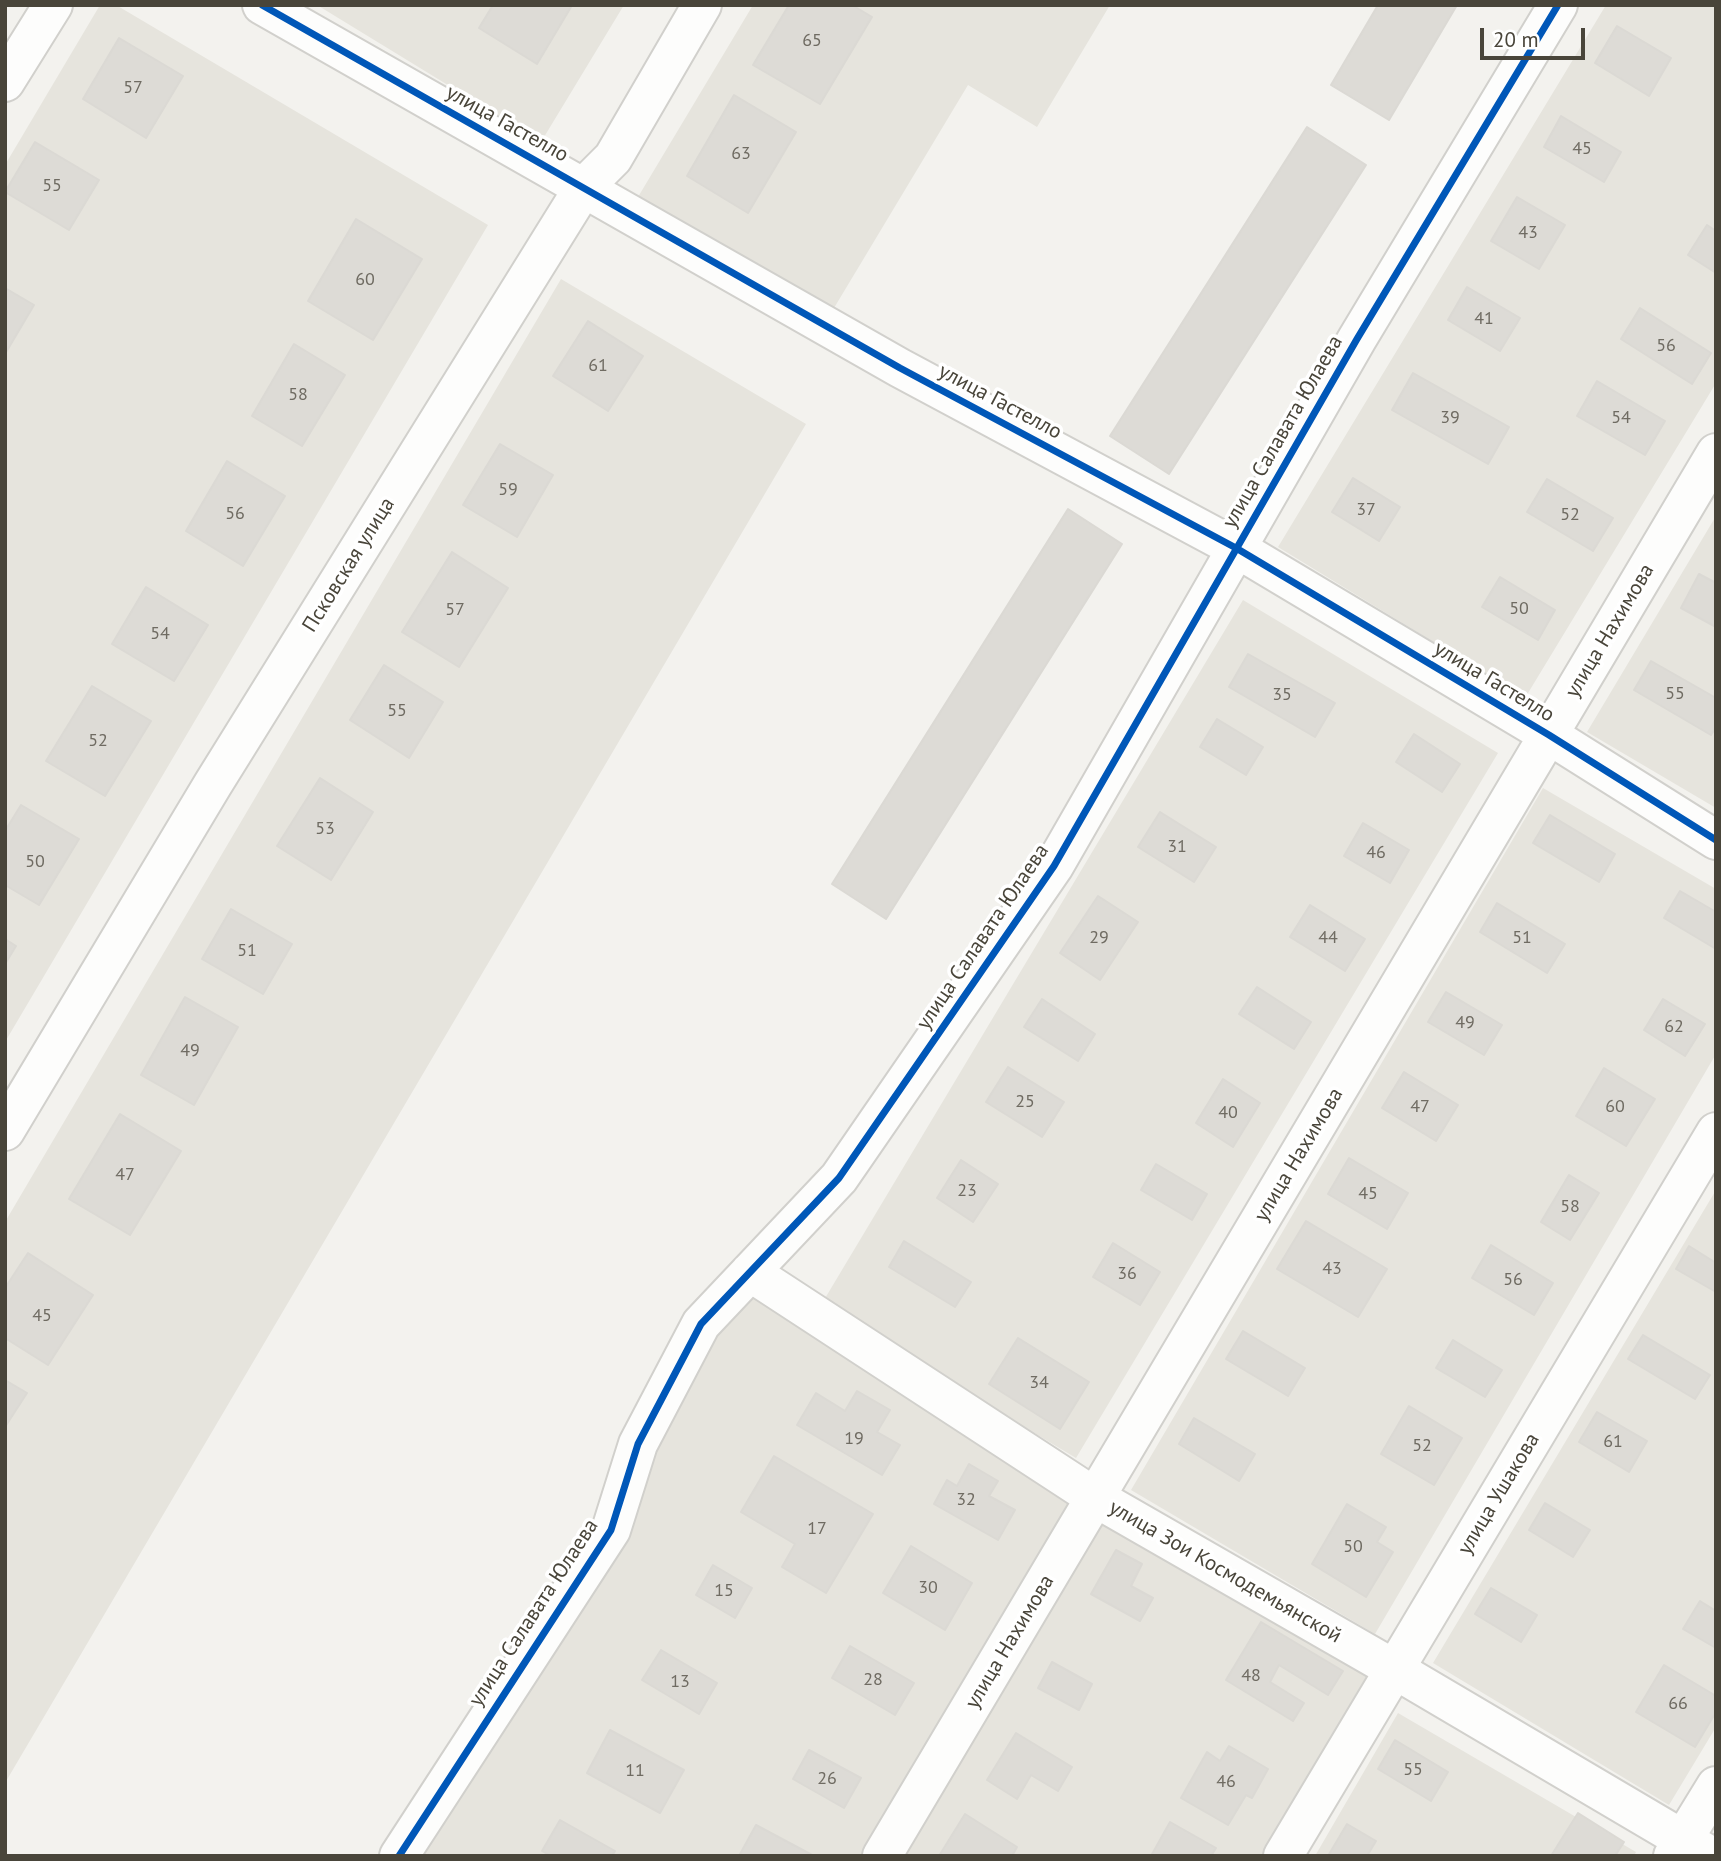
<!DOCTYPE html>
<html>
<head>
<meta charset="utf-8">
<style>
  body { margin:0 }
  #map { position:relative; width:1721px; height:1861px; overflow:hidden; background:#f3f2ee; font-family:"PT Sans",sans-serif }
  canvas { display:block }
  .frame { position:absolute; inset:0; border:7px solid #49453a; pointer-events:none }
  .scale { position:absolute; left:1480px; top:28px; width:105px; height:32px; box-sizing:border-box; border:4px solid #49453a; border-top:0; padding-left:9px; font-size:21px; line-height:24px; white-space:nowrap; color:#49453a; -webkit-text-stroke:5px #fff; paint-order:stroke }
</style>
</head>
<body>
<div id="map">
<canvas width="1721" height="1861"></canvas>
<div class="frame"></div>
<div class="scale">20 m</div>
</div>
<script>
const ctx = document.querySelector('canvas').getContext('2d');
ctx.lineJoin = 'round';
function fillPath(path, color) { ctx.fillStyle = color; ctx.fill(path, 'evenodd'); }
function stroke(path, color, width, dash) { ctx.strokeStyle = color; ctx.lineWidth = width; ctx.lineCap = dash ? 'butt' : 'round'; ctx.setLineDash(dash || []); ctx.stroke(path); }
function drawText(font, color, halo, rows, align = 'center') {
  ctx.font = font + ' "PT Sans",sans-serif'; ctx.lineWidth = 7; ctx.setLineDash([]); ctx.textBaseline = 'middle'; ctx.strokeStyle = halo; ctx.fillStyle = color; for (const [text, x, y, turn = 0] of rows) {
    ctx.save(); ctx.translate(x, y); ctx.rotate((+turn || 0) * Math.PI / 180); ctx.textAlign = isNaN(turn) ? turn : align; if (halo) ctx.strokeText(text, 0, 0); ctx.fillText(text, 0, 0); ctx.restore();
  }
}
const residential = new Path2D(`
  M100,5H116L488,225L5,1042V165Z
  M317,5H624L541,142Z
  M753,5H1110L1037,127L968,85L831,313L638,197Z
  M1606,5H1716V383L1525,698L1278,547Z
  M561,279L806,424L5,1783V1222Z
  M1716,516V808L1587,732Z
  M1243,600L1498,753L1076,1458L821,1305Z
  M1543,788L1716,889V1054L1375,1634L1131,1490Z
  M1716,1190V1727L1669,1805L1433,1663Z
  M751,1279L1089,1499L875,1856H405L645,1445Z
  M1098,1505L1383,1671L1275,1856H890Z
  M1398,1713L1636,1852L1634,1856H1315Z`);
const building = new Path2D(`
  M493,5H568L571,7L537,64L479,28Z
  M789,5H852L872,17L820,104L753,65Z
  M1378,5H1457L1389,120L1331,85Z
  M1617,26L1671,58L1649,96L1595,63Z
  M119,38L183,76L146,138L83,99Z
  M734,95L796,132L748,213L687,176Z
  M1561,116L1621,152L1604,182L1544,147Z
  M1307,127L1366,165L1169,474L1110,436Z
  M35,142L99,180L69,230L5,192Z
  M1517,197L1565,225L1539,269L1491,241Z
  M356,219L422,259L373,340L308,301Z
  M1707,225L1716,231V273L1688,255Z
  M1467,287L1520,318L1500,351L1448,320Z
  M5,288L34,305L5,354Z
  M1640,308L1711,353L1692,384L1621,339Z
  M588,321L643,356L608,411L553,376Z
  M294,344L345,375L302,446L252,416Z
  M1413,373L1509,427L1488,464L1392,410Z
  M1597,381L1665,421L1645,455L1577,416Z
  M500,444L553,475L517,537L463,505Z
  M227,461L285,496L243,566L186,531Z
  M1353,478L1400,507L1379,541L1332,512Z
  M1547,479L1613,518L1593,551L1527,512Z
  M1068,509L1122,544L886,919L832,884Z
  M452,552L508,588L459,667L402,632Z
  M1699,574L1716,583V627L1681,608Z
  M1500,577L1555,610L1538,640L1482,607Z
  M146,587L208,625L174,681L112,644Z
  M1248,654L1335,703L1315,737L1229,687Z
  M1651,661L1716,698V727L1711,735L1634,690Z
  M384,665L443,702L409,758L350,720Z
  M92,686L151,721L105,796L46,761Z
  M1217,719L1263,747L1246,775L1200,747Z
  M1414,734L1460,764L1442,792L1396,762Z
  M320,778L373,812L331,880L277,846Z
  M21,805L79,839L39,905L5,885V831Z
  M1160,812L1216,847L1194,882L1138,847Z
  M1550,815L1615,854L1599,882L1533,843Z
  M1363,823L1409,850L1390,883L1344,856Z
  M1680,891L1716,912V949L1664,918Z
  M1098,896L1138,922L1100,980L1060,953Z
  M1497,903L1565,944L1547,973L1480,932Z
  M1310,905L1365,939L1345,971L1290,937Z
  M231,909L292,944L263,994L202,959Z
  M5,939L16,946L5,964Z
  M1257,987L1311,1022L1294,1049L1239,1014Z
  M1446,992L1502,1025L1484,1055L1428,1022Z
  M185,997L238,1027L194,1105L141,1075Z
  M1042,999L1095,1034L1078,1061L1024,1027Z
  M1663,999L1705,1024L1685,1056L1644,1030Z
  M1008,1067L1064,1102L1042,1137L986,1102Z
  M1604,1068L1655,1099L1626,1146L1576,1116Z
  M1404,1072L1458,1105L1436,1141L1382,1108Z
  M1223,1079L1260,1103L1233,1147L1196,1123Z
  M120,1114L181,1151L130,1235L69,1199Z
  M1349,1158L1408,1193L1387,1229L1328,1194Z
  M961,1160L998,1184L973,1222L937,1198Z
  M1156,1164L1207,1194L1192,1220L1141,1190Z
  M1569,1175L1599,1193L1570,1240L1541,1222Z
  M1306,1221L1387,1269L1358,1317L1277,1269Z
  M904,1241L971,1282L955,1307L889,1267Z
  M1113,1243L1160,1272L1140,1305L1093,1277Z
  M1491,1245L1553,1283L1534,1315L1472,1278Z
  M1689,1246L1716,1263V1292L1676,1269Z
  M28,1253L93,1295L48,1365L5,1338V1288Z
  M1243,1331L1305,1368L1288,1396L1226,1359Z
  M1643,1335L1710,1375L1695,1399L1628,1359Z
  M1018,1338L1089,1382L1060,1429L989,1384Z
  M1453,1340L1502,1370L1485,1397L1436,1368Z
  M5,1380L27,1393L5,1427Z
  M857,1391L890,1410L877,1432L900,1445L882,1475L797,1425L816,1393L845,1411Z
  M1409,1406L1462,1438L1434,1485L1381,1454Z
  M1597,1412L1647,1441L1629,1472L1579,1442Z
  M1194,1418L1255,1454L1239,1481L1179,1444Z
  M774,1456L873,1514L826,1593L782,1567L795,1544L741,1512Z
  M969,1464L998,1481L989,1496L1015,1510L998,1540L934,1504L947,1480L957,1486Z
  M1545,1503L1590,1530L1573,1557L1529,1530Z
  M1347,1504L1386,1527L1377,1542L1393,1552L1366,1597L1312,1564Z
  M911,1546L972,1583L945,1630L883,1593Z
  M1116,1550L1142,1564L1131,1586L1153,1598L1140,1621L1091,1594Z
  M713,1565L752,1588L735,1618L696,1595Z
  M1491,1588L1537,1615L1521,1642L1475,1614Z
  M1700,1601L1716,1611V1648L1683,1629Z
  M1261,1622L1343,1671L1328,1695L1279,1665L1270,1682L1304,1703L1293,1721L1226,1680Z
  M850,1646L914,1683L895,1715L832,1678Z
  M661,1650L717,1683L699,1714L642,1680Z
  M1052,1662L1092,1684L1079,1710L1038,1688Z
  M1664,1665L1716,1696V1712L1695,1747L1636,1712Z
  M610,1730L684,1770L660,1813L587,1773Z
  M1016,1733L1072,1767L1058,1791L1031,1775L1017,1799L987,1780Z
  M1395,1740L1448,1772L1431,1801L1378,1769Z
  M1229,1746L1268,1769L1252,1798L1246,1795L1228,1825L1181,1798L1207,1752L1220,1761Z
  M809,1750L861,1778L844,1808L793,1779Z
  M1578,1813L1624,1842L1615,1856H1551Z
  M965,1814L1017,1847L1012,1856H939Z
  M560,1820L615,1851L612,1856H551L542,1851Z
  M1170,1822L1216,1848L1211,1856H1151Z
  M1347,1824L1376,1841L1367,1856H1328Z
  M756,1825L814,1856H739Z`);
const minor = new Path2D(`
  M262,5L900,368L1236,548L1549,735L1716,840
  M5,82L53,5
  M5,1131L213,784L584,187L613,158L702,5
  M750,1272L1096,1498L1394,1669L1711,1856
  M399,1856L611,1530L638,1444L701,1324L839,1178L1054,866L1357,339L1558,5
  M882,1856L1716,453
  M1283,1856L1716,1132
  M1673,1856L1716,1786`);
const cycleway = new Path2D(`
  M262,5L900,368L1236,548L1549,735L1716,840
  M399,1856L611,1530L638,1444L701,1324L839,1178L1054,866L1357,339L1558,5`);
const numberNames = [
  ["65",812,41],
  ["57",133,88],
  ["45",1582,149],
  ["63",741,154],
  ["55",52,186],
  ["43",1528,233],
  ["60",365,280],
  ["41",1484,319],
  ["56",1666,346],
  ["61",598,366],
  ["58",298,395],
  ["39",1450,418],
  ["54",1621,418],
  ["59",508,490],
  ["37",1366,510],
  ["56",235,514],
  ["52",1570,515],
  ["50",1519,609],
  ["57",455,610],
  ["54",160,634],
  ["55",1675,694],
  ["35",1282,695],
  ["55",397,711],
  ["52",98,741],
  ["53",325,829],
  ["31",1177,847],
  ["46",1376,853],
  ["50",35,862],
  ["29",1099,938],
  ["44",1328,938],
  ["51",1522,938],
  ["51",247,951],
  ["49",1465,1023],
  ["62",1674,1027],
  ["49",190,1051],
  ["25",1025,1102],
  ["47",1420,1107],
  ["60",1615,1107],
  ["40",1228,1113],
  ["47",125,1175],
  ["23",967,1191],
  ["45",1368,1194],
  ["58",1570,1207],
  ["43",1332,1269],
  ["36",1127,1274],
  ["56",1513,1280],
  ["45",42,1316],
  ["34",1039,1383],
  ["19",854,1439],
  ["61",1613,1442],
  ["52",1422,1446],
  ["32",966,1500],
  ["17",817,1529],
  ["50",1353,1547],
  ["30",928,1588],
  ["15",724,1591],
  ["48",1251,1676],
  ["28",873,1680],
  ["13",680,1682],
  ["66",1678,1704],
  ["55",1413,1770],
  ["11",635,1771],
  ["26",827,1779],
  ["46",1226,1782]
];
const streetNames = [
  ["улица Гастелло",507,124,29],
  ["улица Гастелло",1000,402,28],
  ["улица Салавата Юлаева",1283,432,-60],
  ["Псковская улица",349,565,-58],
  ["улица Нахимова",1610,631,-59],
  ["улица Гастелло",1494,682,31],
  ["улица Салавата Юлаева",983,937,-56],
  ["улица Нахимова",1299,1155,-59],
  ["улица Ушакова",1499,1494,-59],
  ["улица Зои Космодемьянской",1225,1572,30],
  ["улица Салавата Юлаева",534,1613,-57],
  ["улица Нахимова",1010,1642,-59]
];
fillPath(residential, '#e6e4dd');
fillPath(building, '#dddbd6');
stroke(building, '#dbd9d4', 2);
stroke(minor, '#d1d0cc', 42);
stroke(minor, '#fdfdfc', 38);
stroke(cycleway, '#0057b8', 7);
drawText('18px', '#6f6b62', null, numberNames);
drawText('21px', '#49453a', '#fff', streetNames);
</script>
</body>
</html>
